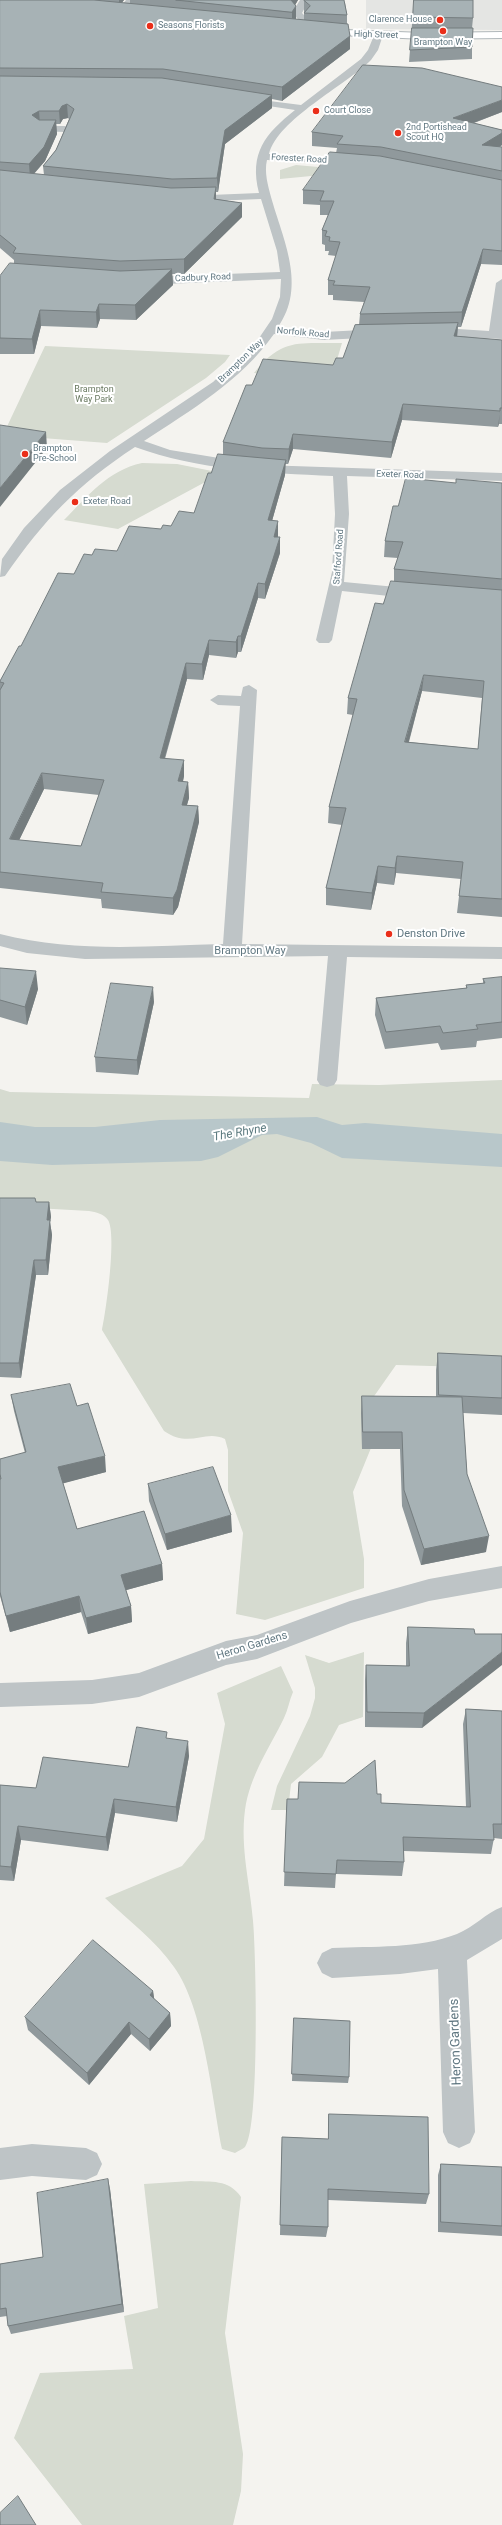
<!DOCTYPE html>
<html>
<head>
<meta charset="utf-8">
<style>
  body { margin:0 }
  canvas { display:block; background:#f4f3ef }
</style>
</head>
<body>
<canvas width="502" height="2525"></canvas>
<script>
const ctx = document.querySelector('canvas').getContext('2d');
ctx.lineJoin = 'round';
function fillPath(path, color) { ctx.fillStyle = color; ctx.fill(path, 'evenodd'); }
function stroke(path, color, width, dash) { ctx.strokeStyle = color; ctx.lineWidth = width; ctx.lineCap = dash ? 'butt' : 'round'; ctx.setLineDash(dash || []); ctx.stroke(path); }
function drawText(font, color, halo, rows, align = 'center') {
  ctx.font = font + ' Roboto,sans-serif'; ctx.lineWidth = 4; ctx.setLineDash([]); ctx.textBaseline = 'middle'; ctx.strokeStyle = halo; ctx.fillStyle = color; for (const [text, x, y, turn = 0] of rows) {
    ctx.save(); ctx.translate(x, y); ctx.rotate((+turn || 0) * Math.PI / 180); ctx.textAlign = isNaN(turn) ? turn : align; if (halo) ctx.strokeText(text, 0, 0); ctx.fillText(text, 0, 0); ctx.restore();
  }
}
const built = new Path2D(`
  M366,0H502V30L366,29Z`);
const green = new Path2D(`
  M296,165L363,171L280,179V170Z
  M342,343L331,380L254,373C283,337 299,344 342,343Z
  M45,346L230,355L225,362L206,378L107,443L3,435Z
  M142,463L177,464L222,473L118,529L64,520C87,497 108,470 142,463Z
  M502,1080V1368L396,1365L370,1402L371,1448L353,1492L364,1559V1588L265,1620L236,1614L243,1533L228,1491V1450L225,1439C204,1429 190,1449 164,1431L102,1330C106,1312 117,1235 108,1220C104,1214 96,1212 89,1211L0,1206V1089L10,1092L309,1098L312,1084L379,1085Z
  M364,1652L363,1717L339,1725L322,1757L291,1784L288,1810H271L277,1786L310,1716L315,1698V1688L305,1655L329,1663Z
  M281,1666L293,1692C289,1701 288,1710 284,1718C269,1749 250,1775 245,1810C240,1848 250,1883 253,1921C256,1953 260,2128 245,2147C243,2149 238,2151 235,2153L222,2149C212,2098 204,2008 174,1967C156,1941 128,1920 105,1898L182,1866L204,1839L225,1724L217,1693Z
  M191,2181C211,2182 229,2179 241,2197L225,2333L243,2454L241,2491L233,2525H82L14,2438L40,2373L133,2369L124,2316L158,2308L144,2184Z`);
const water = new Path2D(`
  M317,1117L342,1125L365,1123L502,1134V1167L342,1158L311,1143L277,1134L262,1135L218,1157L201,1161L52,1165L0,1161V1122L35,1127H95L160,1120Z`);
const minor = new Path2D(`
  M126,0H135L125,12H119L118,10Z
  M300,0H309L302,13L308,19L295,32L290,29L298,19L292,13Z
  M375,33L383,35L378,50L371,60C345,86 278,119 269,154L355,160L359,161V165L267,160C264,172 268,186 271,197C283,240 307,286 278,327L324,332L381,329L387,333L381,337L324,340L274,334C241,381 191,410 144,441L170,450L262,465L502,473V481L347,476L349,514L344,582L417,589L425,594L417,599L342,591L332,640L329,643H319L316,640L332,572L335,514L333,476C266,473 198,470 135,447C77,485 44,520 5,576L0,577L2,559L24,528L60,490L110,451L213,382L257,341L272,319L280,297L281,279L143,285L137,281L143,277L280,272L277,251L261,199L186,202L181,199L186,196L259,193C249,153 265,134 295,110L242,102L238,101V97L301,105L361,59L368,50Z
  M40,126H65L70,129L65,132L36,131L35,129Z
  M502,279V339L427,335L421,331L427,327L489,331L496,283Z
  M249,685L257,690L242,944L502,947V959L347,957L337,1080L334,1085L327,1087L320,1085L317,1080L328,956L85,959L27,953L0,946V934C74,953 148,946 223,944L240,706L218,705L210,700L218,695L241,696L243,687Z
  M502,1566V1588L429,1601L351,1623L257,1659L226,1665L139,1697L92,1704L0,1707V1683L92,1680L139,1673L226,1641L257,1635L350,1601L429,1579Z
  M502,1907V1939L467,1960L475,2132L470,2143L459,2148L448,2143L443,2132L438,1969L400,1974L332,1978L322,1973L317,1963L322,1953L332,1948C373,1946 419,1949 457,1934C474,1927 486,1913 502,1907Z
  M32,2144L86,2148L97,2153L102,2164L97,2175L86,2180L32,2176L0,2180V2148Z`);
const secondary = new Path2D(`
  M319,29L424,33L502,32V38L424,39L316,34L314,32Z`);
const wall = new Path2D(`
  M0,0H124L122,3H130V0H298L295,5L296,19L304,20V0L345,3L347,15V24L350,36V49L282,101L272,99V108L225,144L218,192H216V199L242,203V217L184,274H172L173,285L136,320L100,319L97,328L41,326L34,354H0V276L14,264V260L0,248ZM68,118L69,119L56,150L43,166L44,175L34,174L45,161L57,134L56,124H60L63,119Z
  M414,0L473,18L472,28V59L409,62Z
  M502,112L474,123L502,130V145L500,147H502V265L481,264L461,327H458L457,336L502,340V424H499L498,427L402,420L391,458L293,449L288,464H285V475L272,521L278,536V537H280V553L265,599L258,598L241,652H238L236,658L209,655L203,680L187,679L165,759L184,776L183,782H188L189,798L187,805L198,806L199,822L178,907L173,915L102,908L101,899L0,888V681L21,646L74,574L92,555L117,551L161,529L171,526L194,513L211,473L223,454V442L252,385L333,365L343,358L359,325L360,314L364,302L333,300V295H328V280L336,256L328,255L329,251H325V245L322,244V230L328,215H320V205L303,204V190L336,153L337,148L312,146V132ZM44,789L99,795L81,846L19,840Z
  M456,483H502V917L457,913L461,879L396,873L394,885L377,883L371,910L326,905V888L342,825L328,823L329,807L353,715L347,714L348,698L383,604L394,581V569L398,558L384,557L385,541L398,506ZM422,691L482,698L478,749L409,742Z
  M0,968L38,989L27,1025L0,1017Z
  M502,977V1038L477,1041L476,1047L441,1050L438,1043L385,1049L375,1015L376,998L466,988V985L483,983V979Z
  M154,1002L138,1075L96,1072L95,1057Z
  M0,1198L36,1202H49L51,1217L50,1222L52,1235L48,1275H36L21,1378L0,1377Z
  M438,1353L502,1356V1415L463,1413L467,1474L486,1552L421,1565L402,1506L400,1449H362L361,1413L362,1396L436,1397V1370Z
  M11,1395L77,1406L106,1472L63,1483L77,1529L162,1564L163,1580L126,1590L131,1606L132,1622L88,1634L81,1612L10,1632L0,1596V1459L25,1453L14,1411Z
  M148,1484L232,1532L167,1550L149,1501Z
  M408,1627L475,1634L422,1728L365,1727V1680L366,1665L406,1666V1643Z
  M466,1709L502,1711V1839L494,1838L491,1854L404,1851V1862L402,1876L336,1874L335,1888L284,1886L287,1799H298L299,1782L377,1794L381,1803L466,1807L463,1724Z
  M167,1738L189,1756L177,1822L115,1813L108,1851L21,1840L14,1881L0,1880V1785L36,1788L128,1767Z
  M153,1991L154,1999L170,2013L171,2026L150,2051L131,2034L89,2085L28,2030L25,2017Z
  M294,2018L349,2077L348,2083L292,2081Z
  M329,2114L429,2194L426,2204L328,2200V2227L326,2237L280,2235L282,2137L328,2139Z
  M441,2164L502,2167V2236L438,2232V2175Z
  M110,2189L124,2312L11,2334L8,2326L7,2316L0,2317V2264L43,2257Z`);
const shadedWall = new Path2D(`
  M119,0H124L119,6Z
  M291,0H298L291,12Z
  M296,6V19L292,24V12Z
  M350,36V49L282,101V87Z
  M272,95V108L225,144L218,192L217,178L225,130Z
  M502,100V112L452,131L453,118Z
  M67,104L68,118L63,119L60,124L59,111L62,106Z
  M39,111L40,124L32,115Z
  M56,120L57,134L45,161L30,178L29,164Z
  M502,133V145L481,158L482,145Z
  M216,187V202L214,199Z
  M242,203V217L184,274V259Z
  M483,249L481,264L461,327L462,312Z
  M172,269L173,285L136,320L135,305Z
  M99,304L100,319L97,328L96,312Z
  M40,310L41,326L34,354L32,339Z
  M458,323L457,338L454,336Z
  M403,404L402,420L391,458L392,442Z
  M500,408L499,424L498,427L500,411Z
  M46,432L47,448L0,507V488Z
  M293,434V449L288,464L289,449Z
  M286,460L285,475L268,535V520Z
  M278,521V536L273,552L274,537Z
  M280,537V553L265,599V584Z
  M258,583V598L241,652V636Z
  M238,636V652L236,658V642Z
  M209,640V655L203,680L202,664Z
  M186,663L187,679L160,774V758Z
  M424,675L422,691L404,759L405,742Z
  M184,760V776L179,797L178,781Z
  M42,773L44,789L12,855L10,839Z
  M188,782L189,798L182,821V805Z
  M198,806L199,822L178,907L173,915V898Z
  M397,856L396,873L394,885L395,868Z
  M378,866L377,883L371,910L372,893Z
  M36,971L38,989L27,1025L25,1007Z
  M153,987L154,1002L138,1075L137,1060Z
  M49,1202L51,1217L50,1222L52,1235L48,1275L46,1260L47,1220Z
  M34,1260L36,1275L21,1378L19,1363Z
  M105,1456L106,1472L61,1484L58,1467Z
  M231,1515L232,1532L167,1550L165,1534Z
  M489,1536L486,1552L421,1565L424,1549Z
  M162,1564L163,1580L123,1591L121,1575Z
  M79,1596L81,1612L10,1632L6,1616Z
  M131,1606L132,1622L88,1634L86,1618Z
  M502,1652V1665L422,1728L424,1713Z
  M188,1741L189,1756L177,1822L176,1807Z
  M114,1799L115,1813L108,1851L106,1837Z
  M18,1826L21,1840L14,1881L11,1867Z
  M153,1991L155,2004L150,1995Z
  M170,2013L171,2026L150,2051L149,2039Z
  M129,2022L131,2034L89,2085L87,2073Z
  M108,2179L110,2189L124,2312L122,2304Z`);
const building = new Path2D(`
  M0,0H94L348,24L350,36L282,87L163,69L0,68Z
  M176,0H291L296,6L292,12Z
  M304,0H344L347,15L304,13L310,6Z
  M414,0H473V18L413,17Z
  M412,28H473L472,47L410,50Z
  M363,65L422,68L502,87V100L453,118L502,130V133L482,145L502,147V171L381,147L337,144L343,136L312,132Z
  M0,76L162,78L272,95L225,130L217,178L172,179L43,166L56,150L74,109L67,104L62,106L59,111H39L32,115L39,120H56L44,147L29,164L0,162Z
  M330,152L380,156L502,180V251L483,249L462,312L360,314L370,287L333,285L335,281L328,280L340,242L329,241L330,237L325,236L327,231L322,230L334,201H320L324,191L303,190Z
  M0,170L171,188L216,187L214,199L242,203L184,259L120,261L13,253L16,248L0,235Z
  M10,263L120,271L172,269L135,305L99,304L96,312L40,310L32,339L0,338V276Z
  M458,323L454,336L502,340V408H500V411L403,404L392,442L293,434L289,449L262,448L223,442L246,385H252L263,359L333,365L336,358H343L355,325Z
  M0,425L46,432L0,488Z
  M218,454L286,460L268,520L278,521L274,537H280L265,584L258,583L241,636H238L236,642L209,640L202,664L186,663L160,758L184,760L178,781L188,782L182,805L198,806L177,890L173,898L101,892L103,883L0,872V690L4,683L0,682V681L19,646H21L58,573L74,574L84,554L92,555L95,549L117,551L129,526L161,529L163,525L171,526L179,511L194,513L208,473H211ZM42,773L104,780L81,846L10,839Z
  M406,478L456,483V479L502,483V579L394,569L403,542L385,541L393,506H398Z
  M391,581L502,590V899L459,896L463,862L397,856L395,868L378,866L372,893L326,888L346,808L329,807L357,699L348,698L375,603L383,604ZM424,675L484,681L478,749L405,742Z
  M0,968L36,971L25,1007L0,1000Z
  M502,977V1022L476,1025L478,1029L443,1033L440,1026L386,1032L376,998L467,988L466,985L485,983L483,979Z
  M111,983L153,987L137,1060L95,1057Z
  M0,1198H35L36,1202H49L47,1220H50L46,1260H34L19,1363H0Z
  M438,1353L502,1356V1398L439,1395Z
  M70,1384L77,1406L88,1403L105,1456L58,1467L77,1529L144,1511L162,1564L121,1575L131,1606L86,1618L79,1596L6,1616L0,1592V1479H1L0,1474V1459L26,1452L11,1395Z
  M362,1396L462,1397L467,1474L489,1536L424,1549L404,1490L402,1432H363Z
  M213,1467L231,1515L165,1534L148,1484Z
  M408,1627L474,1629L475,1634H502V1652L424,1713L367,1712L366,1665L409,1666Z
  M466,1709L502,1711V1824H493L494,1840L403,1837L404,1862L337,1860L336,1874L284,1872L287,1799H298L299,1782L345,1783L375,1760L377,1794H381V1803L470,1807Z
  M137,1727L167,1732L166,1738L188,1741L176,1807L114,1799L106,1837L18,1826L11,1867L0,1866V1785L36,1788L43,1757L128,1767Z
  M93,1940L153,1991L150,1995L170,2013L149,2039L129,2022L87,2073L25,2017Z
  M294,2018L350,2021L349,2077L292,2074Z
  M329,2114L428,2117L429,2194L328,2189V2227L280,2225L282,2137L328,2139Z
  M441,2164L502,2167V2226L441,2222Z
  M108,2179L122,2304L8,2326L6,2308L0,2309V2264L43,2257L37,2193Z
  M18,2496L36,2525H0V2513Z`);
const markers = [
  [440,20,4,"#ea2e19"],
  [150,26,4,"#ea2e19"],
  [443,31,4,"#ea2e19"],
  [316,111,4,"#ea2e19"],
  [398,133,4,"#ea2e19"],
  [25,454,4,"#ea2e19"],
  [75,502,4,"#ea2e19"],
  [389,934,4,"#ea2e19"]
];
const farPoinames = [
  ["Clarence House",432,20,"right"],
  ["Seasons Florists",158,26],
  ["Brampton Way",443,43,"center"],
  ["Court Close",324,111],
  ["2nd Portishead",406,128],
  ["Scout HQ",406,138],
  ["Brampton",33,449],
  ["Pre-School",33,459],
  ["Exeter Road",83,502]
];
const farStreetnames = [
  ["High Street",376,35,2],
  ["Forester Road",299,159,3],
  ["Cadbury Road",203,278,-2],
  ["Norfolk Road",303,333,5],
  ["Brampton Way",241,361,-44],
  ["Exeter Road",400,475,2],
  ["Stafford Road",339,557,-86]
];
const farParknames = [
  ["Brampton",94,390],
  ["Way Park",94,400]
];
const poiNames = [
  ["Denston Drive",397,934]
];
const streetNames = [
  ["Brampton Way",250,951],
  ["Heron Gardens",252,1646,-17]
];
const waterNames = [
  ["The Rhyne",240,1133,-10]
];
const nearStreetnames = [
  ["Heron Gardens",456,2042,-92]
];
fillPath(built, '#e4e5e3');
fillPath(green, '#d6dbd0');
fillPath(water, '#b8c7ca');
stroke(secondary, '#b1b8bb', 2);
fillPath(minor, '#bec4c6');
fillPath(secondary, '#fff');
fillPath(wall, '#90999c');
fillPath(shadedWall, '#757d7f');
fillPath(building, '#a7b2b5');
stroke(building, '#757d7f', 1);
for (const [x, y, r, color] of markers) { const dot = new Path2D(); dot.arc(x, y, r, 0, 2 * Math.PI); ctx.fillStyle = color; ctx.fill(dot); stroke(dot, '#fff', 1.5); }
drawText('9px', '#617882', '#fff', farPoinames, 'left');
drawText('9px', '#617882', '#fff', farStreetnames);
drawText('9px', '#697960', '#fff', farParknames);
drawText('11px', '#617882', '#fff', poiNames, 'left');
drawText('11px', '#617882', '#fff', streetNames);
drawText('italic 12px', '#5d7b80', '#fff', waterNames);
drawText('13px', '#617882', '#fff', nearStreetnames);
</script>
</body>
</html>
